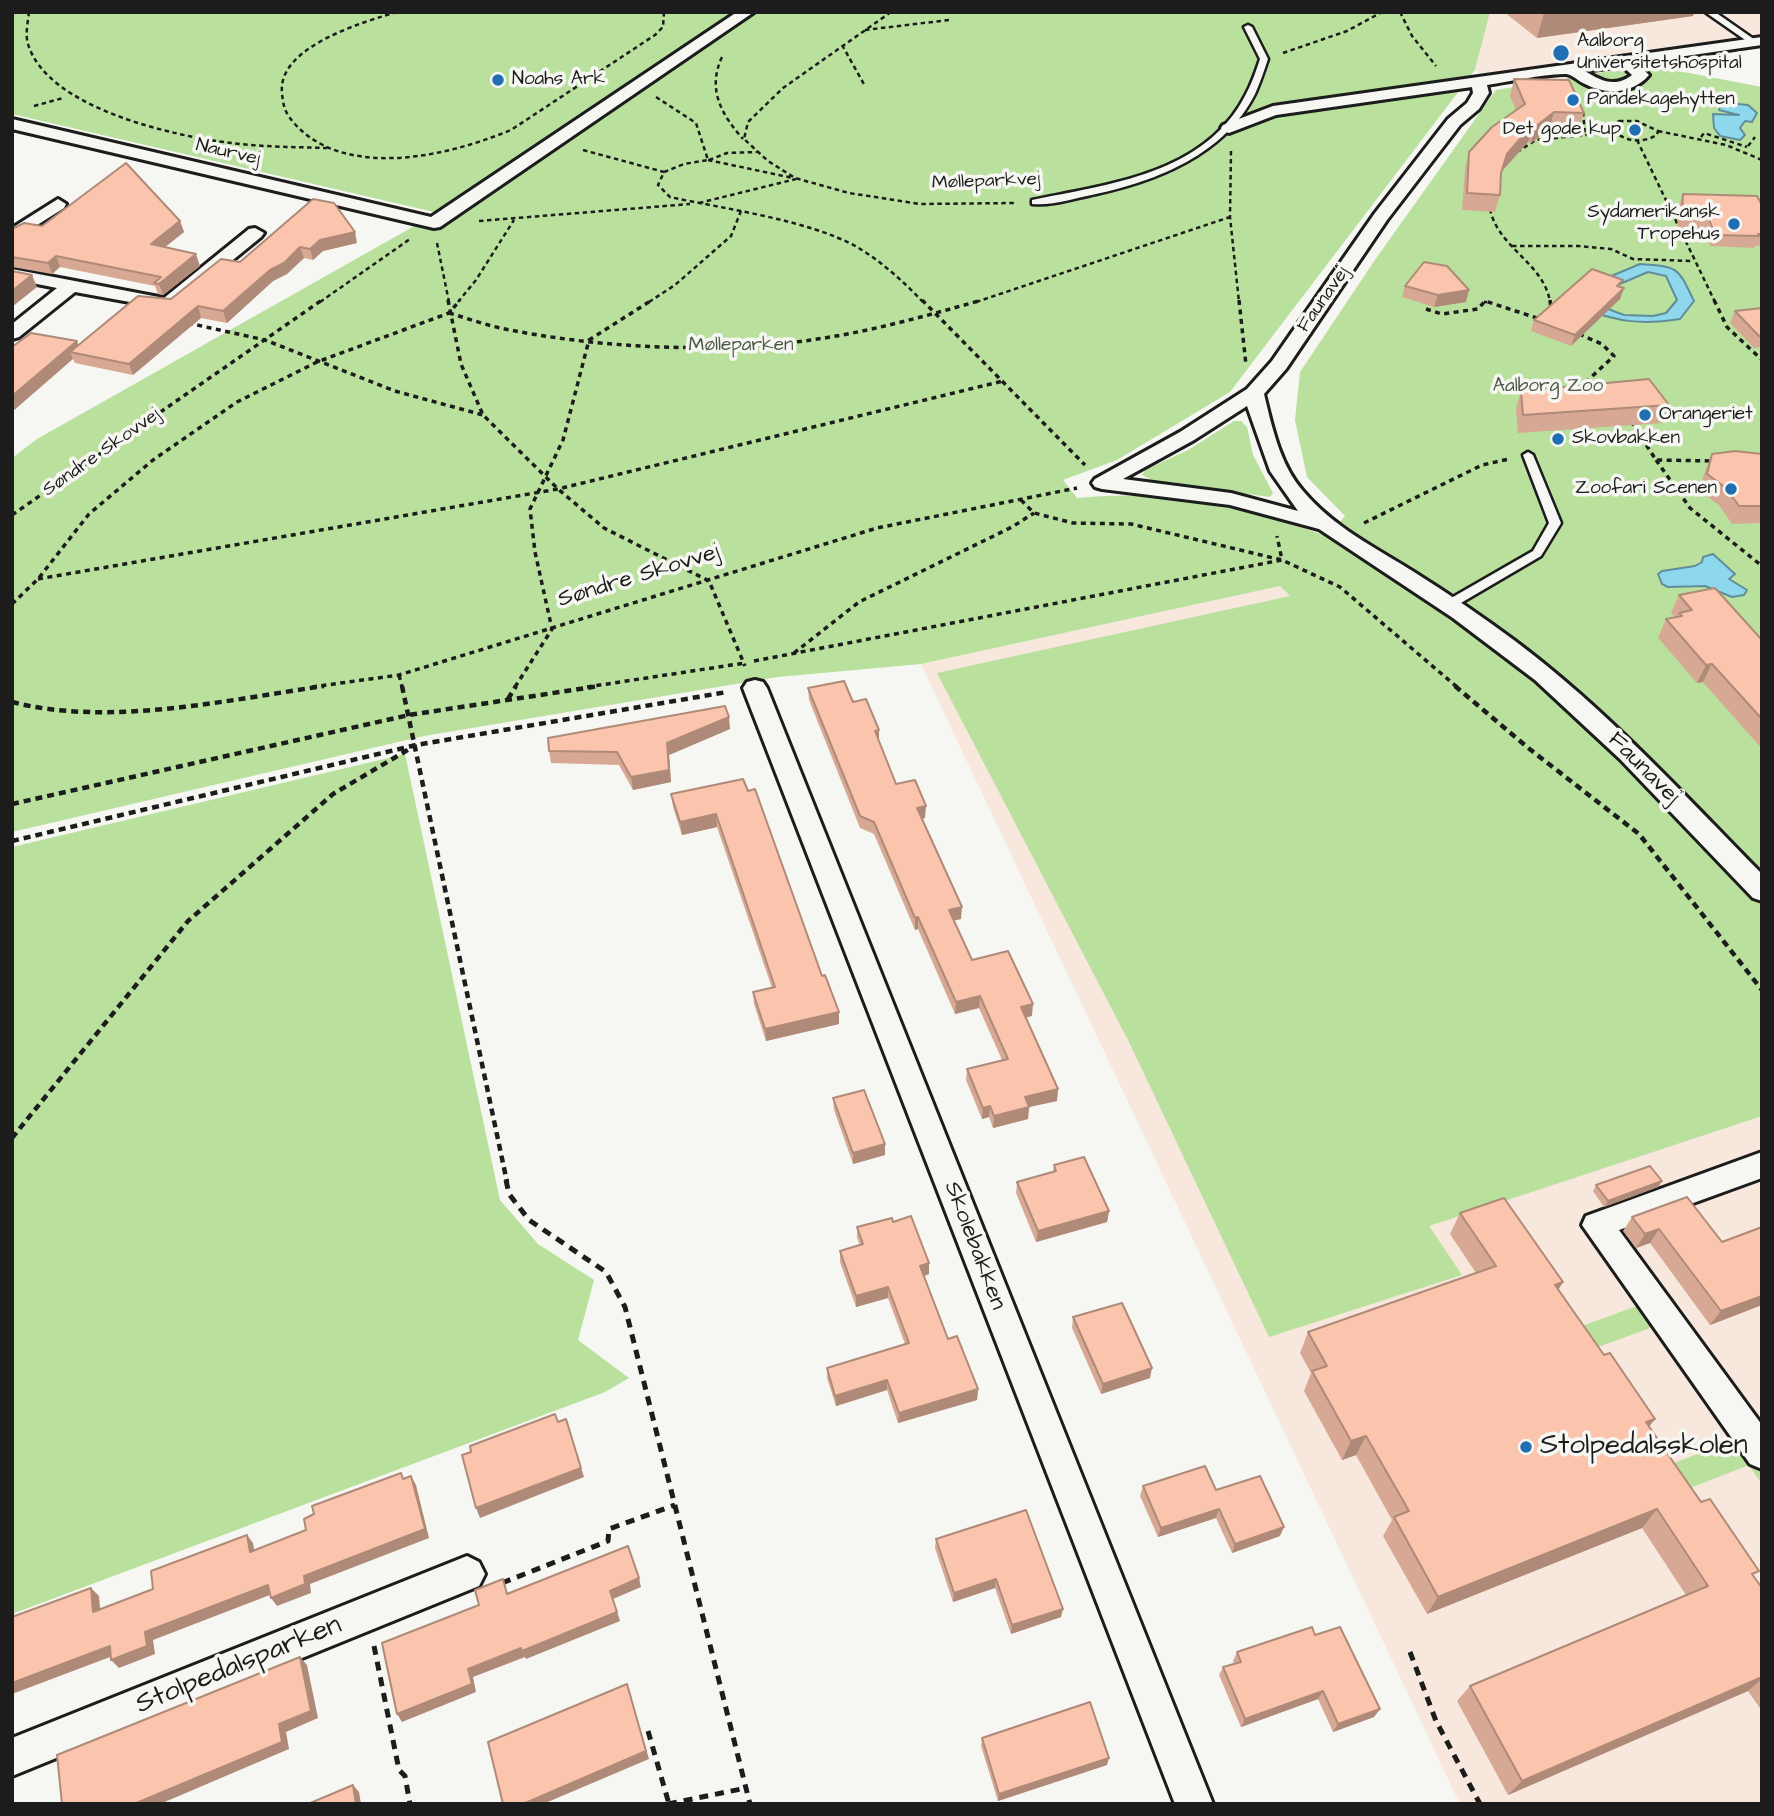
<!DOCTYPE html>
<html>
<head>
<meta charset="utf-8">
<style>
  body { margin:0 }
  #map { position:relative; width:1774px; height:1816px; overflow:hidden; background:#f6f6f2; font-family:"Architects Daughter",sans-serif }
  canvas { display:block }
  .frame { position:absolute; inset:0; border:14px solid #1c1c1c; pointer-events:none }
</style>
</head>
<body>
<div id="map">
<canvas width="1774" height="1816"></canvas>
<div class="frame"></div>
</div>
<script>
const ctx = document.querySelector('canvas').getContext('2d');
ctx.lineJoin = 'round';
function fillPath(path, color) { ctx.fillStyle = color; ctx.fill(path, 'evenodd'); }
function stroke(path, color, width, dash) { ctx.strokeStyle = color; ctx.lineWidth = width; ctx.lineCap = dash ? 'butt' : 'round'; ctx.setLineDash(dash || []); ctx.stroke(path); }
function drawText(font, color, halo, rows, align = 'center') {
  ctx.font = font + ' "Architects Daughter",sans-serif'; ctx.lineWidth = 7; ctx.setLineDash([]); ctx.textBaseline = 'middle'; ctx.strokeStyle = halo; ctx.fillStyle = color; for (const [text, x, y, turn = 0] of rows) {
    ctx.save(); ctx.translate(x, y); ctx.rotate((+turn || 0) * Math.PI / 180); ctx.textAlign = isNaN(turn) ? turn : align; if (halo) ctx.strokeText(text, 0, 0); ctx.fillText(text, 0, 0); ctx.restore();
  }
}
const built = new Path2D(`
  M1490,12H1762V36L1483,76L1475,70Z
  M1280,586L1762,1108V1804H1460L921,664Z`);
const green = new Path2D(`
  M12,12H1490L1475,70L1230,392L1117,460L1063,480L1077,498C1163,488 1246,508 1327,536L1345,516L1307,477L1295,420L1300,372L1377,257L1496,90L1658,63H1666L1673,70L1762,87V1116L1429,1226L1462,1275L1269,1337L1129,1042L937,673L1290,596L1280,586L921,664L778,677L424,736L12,832V458L37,439L409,229L434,212L12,114Z
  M1234,421H1241L1247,427L1253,455L1273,493L1270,497L1155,482L1142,475L1145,470L1188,450Z
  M405,754L500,1200L538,1244L594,1280L578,1340L629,1378L605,1392L12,1614V847Z
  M1635,1291L1671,1340L1664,1343L1653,1327L1590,1350L1576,1328L1637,1306L1629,1293Z
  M1730,1426L1762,1470V1479L1759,1480L1749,1465L1685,1490L1651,1472L1731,1441L1723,1429Z`);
const water = new Path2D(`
  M1728,103L1748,105L1757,113L1752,122L1745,121L1740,128L1745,135L1740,140L1720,136L1714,128L1713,114L1739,115L1719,110L1721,105Z
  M1640,264C1679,267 1677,266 1694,301L1680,319C1641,325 1620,322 1583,309L1600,306L1624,315L1653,316L1666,313L1677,300L1666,276L1648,272L1615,286L1609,277Z
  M1713,554L1735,574L1729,579L1747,590L1744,595L1732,597L1705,586L1668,587L1662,584L1658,574L1662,571L1695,566L1702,562L1703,557Z`);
const pathFar3 = new Path2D(`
  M29,12C28,21 25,35 28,44C47,108 173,136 231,143C263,147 295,147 327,148
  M397,12C363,22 277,47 282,93C283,103 284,110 290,118C304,137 326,149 348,154C401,166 462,150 511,130L655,35L663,27L664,12
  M891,12L783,88L748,122L744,139L768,161L795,178L849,193L920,204L1014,203
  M1400,12L1412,36L1436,66
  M865,30L949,20
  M842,45L865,86
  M1283,53L1347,31L1382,12
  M722,57C707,89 721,114 743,139
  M656,97L696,123L708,160L684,164L664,172L658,185L670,197C725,209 809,220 857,247C881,261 904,282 923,302
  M34,106L63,98
  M1583,112L1585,134
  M1619,121H1637L1658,131L1657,135C1641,144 1624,142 1611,128Z
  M1658,131L1726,145L1762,160
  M1701,137L1704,133L1747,147
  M1637,140L1715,302
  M1748,146L1755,137
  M583,150L664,172
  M1231,151L1230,217L1239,302
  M1517,152L1536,140L1613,132
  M708,160L793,178
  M709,160L727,153L757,152
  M699,203L796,179
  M1490,209C1498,248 1544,263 1550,302
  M479,221L690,204
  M437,243L449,302
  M1512,246H1579L1611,249L1633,259L1693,261
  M320,302L410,239
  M458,302L476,280L514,220
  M649,302L675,285L731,236L741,211
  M976,302L1230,217
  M1484,302H1487`);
const pathFar2 = new Path2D(`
  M448,300L461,364L483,415L558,489L604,528L709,581L745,666
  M922,300L1085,465
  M1239,300L1246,365
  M1550,300L1551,309
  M1714,300L1727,327L1762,360
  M1426,309L1442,314L1478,309L1485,301L1540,319
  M449,313C466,318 483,324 500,328C597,348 714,354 811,340C869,332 926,316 982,300
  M188,323L265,340L395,391L483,415
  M1579,334L1602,344L1614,356L1587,381L1595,387
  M1631,421L1656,460L1713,461
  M1656,460L1690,508L1762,566
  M1021,500L1034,513L1073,523L1131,524L1282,560L1340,587L1457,687
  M12,515L322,300
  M1364,523L1482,465L1509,459
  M38,579L558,489L1003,381
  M12,604L38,579L89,514L153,460L237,402L317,362L449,313L460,300
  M794,653L859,602L1012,527L1034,513
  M754,661L1282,560L1277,536
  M399,675L402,687
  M312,687L399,675L877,528L1077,488
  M515,687L552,629L535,552L530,509L563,440L589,340L652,300
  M587,687L745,663`);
const pathFar1 = new Path2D(`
  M402,686L507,1182
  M1455,686L1527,747L1639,834L1762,990
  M508,699L516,686
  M12,702C108,727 227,700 324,686
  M12,804L409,715L599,686
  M12,841L416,745L727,692
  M12,1138L188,921L333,794L411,748`);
const path = new Path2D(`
  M506,1180L509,1194L529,1220L606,1272L625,1307L750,1804
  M502,1583L608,1541L609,1529L675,1505
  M374,1646L399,1770L405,1776L410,1804
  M1410,1652L1436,1721L1480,1804
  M648,1731L669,1804
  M668,1804L746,1788`);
const service = new Path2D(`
  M1705,12H1715L1758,42L1751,44Z
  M1248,25L1252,27L1268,59C1264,71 1260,83 1255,94C1225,154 1157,181 1096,194C1076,198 1052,206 1032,204V200C1109,184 1206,174 1246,94C1252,83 1256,71 1260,59L1244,27Z
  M1528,452L1533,455L1561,523L1541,556L1454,607H1446V601L1533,551L1549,523L1523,455Z`);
const minor = new Path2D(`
  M737,12H754L440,227L434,228L12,129V119L431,217Z
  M1762,37V45L1637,63L1649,75C1632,95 1605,95 1583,83C1577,80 1571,73 1564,74C1539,75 1512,81 1487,85L1489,93L1479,109L1460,125L1387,220L1286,369L1264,394C1272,427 1280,465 1303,491C1333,527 1376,548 1414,572C1449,594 1483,617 1515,641C1606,709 1683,794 1762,874V901L1753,898L1620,759L1535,680L1453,618L1319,529L1230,505L1102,489L1095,487L1092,483L1095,479L1180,432L1247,389L1272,361L1375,213L1448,119L1467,103L1473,93L1472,87L1276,115L1229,133L1223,131L1221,128L1223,125L1273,106ZM1622,66L1632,75C1615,88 1601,81 1585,71ZM1247,406L1270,471L1298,511L1231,493L1123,479L1194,440Z
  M58,199L66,204L64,208L12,241V228Z
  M255,228L264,233L261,237L174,308L168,309L75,292L19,337L12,339V324L57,288L12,279V269L164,298L249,229Z
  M755,680L763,682L767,688L1213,1804H1175L743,688L747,682Z
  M1762,1152V1178L1619,1230L1762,1425V1469L1750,1464L1582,1225L1586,1216Z
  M467,1556L479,1562L485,1574L479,1586L12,1776V1738Z`);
const wall = new Path2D(`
  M1504,12H1694L1693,16L1537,38Z
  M1514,79L1584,113L1579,129H1549L1530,144L1529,141L1502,171L1501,177L1500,195L1495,212L1462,210L1465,169L1469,152L1516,110L1510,96Z
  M1683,194L1762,205V246H1755L1754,248L1710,246L1705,230L1677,229L1679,205Z
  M313,199L357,243L323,251L313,260L304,258L287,274L273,281L227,323L201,318L133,375L75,363L73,359L12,347L78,345L171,299L240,262Z
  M180,221L184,232L165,247L200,266L163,295L158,294L155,286L60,267L52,274L12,267V229L42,226Z
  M1405,286L1466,302L1434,307L1402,297Z
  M1624,288L1620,299L1571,346L1531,331L1534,320Z
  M1762,308V347L1754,348L1730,323L1735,311Z
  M1521,391L1669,405L1662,423L1518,433L1516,409Z
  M1712,454H1762L1761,523L1732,524L1719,505L1699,491L1705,471Z
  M1679,595L1762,640V749L1703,682L1697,683L1658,638L1666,619L1675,617L1671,613Z
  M808,688L879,730V742L896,784L925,818L922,819L961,919L954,920L972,960L1032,1016L1026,1017L1058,1089L1057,1101L1029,1107L1028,1119L993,1128L989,1117L982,1119L966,1080L967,1069L1002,1060L979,1008L955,1014L918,929L915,930L874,834L860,828L809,700Z
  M730,729L669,755L671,782L633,790L619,765L551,763L549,751Z
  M743,779L839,1024L766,1041L754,1004L753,992L772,988L717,827L682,835L673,807L671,794Z
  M833,1098L885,1155L853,1164L834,1110Z
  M1054,1165L1109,1211L1107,1222L1036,1242L1016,1193L1017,1182L1053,1172Z
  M1662,1181L1658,1187L1604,1207L1593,1191L1596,1185Z
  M1687,1197L1762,1305L1710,1325L1650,1243L1636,1248L1623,1231L1632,1217Z
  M1460,1213L1563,1282L1558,1290L1604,1355L1655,1419L1649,1426L1762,1588V1711L1748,1691L1508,1795L1457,1701L1470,1686L1686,1595L1642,1528L1427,1614L1383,1536L1392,1520L1356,1455L1342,1460L1304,1391L1311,1373L1300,1353L1308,1332L1476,1273L1450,1234Z
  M893,1222L929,1274L924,1276L948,1339L978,1389L977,1400L898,1423L887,1390L836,1406L827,1378V1368L905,1344L888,1298L856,1307L840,1262V1251L860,1245L857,1238V1227Z
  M1073,1317L1150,1378L1101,1394L1072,1328Z
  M1143,1486L1216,1490L1280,1536L1232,1553L1216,1518L1158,1537L1140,1496Z
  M936,1539L1061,1617L1011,1634L995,1588L953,1602L935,1548Z
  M1315,1635L1380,1709L1374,1717L1333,1732L1318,1699L1241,1727L1219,1675L1223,1667L1234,1664L1233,1661L1237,1652Z
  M982,1738L1107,1765L998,1801L981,1746Z`);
const shadedWall = new Path2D(`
  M1552,12H1694L1693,16L1537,38L1544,13Z
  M1554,112L1549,129L1530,144L1535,127Z
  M1533,124L1529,141L1502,171L1496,190L1507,154Z
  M180,221L184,232L155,255L151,244Z
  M355,232L357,243L323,251L313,260L310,249L320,240Z
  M300,247L304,258L287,274L273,281L227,323L223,311L270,270Z
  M196,254L200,266L163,295L159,284Z
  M56,256L60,267L52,274L48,263Z
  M32,275L37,287L12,307V291Z
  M1624,288L1620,299L1571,346L1575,335Z
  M1469,290L1466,302L1434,307L1438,295Z
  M198,306L201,318L133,375L129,364Z
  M77,341L81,352H70L73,359L12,412V396Z
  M1712,664L1703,682L1697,683L1706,665Z
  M729,717L730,729L669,755L671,782L633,790L631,777L667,743Z
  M879,730V742L875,731Z
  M926,806L925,818L917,820V808Z
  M716,814L717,827L682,835L680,822Z
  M962,907L961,919L948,922L949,910Z
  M918,917V929L915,930V918Z
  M980,996L979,1008L955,1014L956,1002Z
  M1033,1004L1032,1016L1020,1019L1021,1007Z
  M839,1012V1024L766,1041L765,1029Z
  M1058,1089L1057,1101L1029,1107L1028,1119L993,1128L994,1116L1025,1097Z
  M990,1106L989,1117L982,1119L983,1108Z
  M885,1144V1155L853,1164V1153Z
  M1662,1181L1658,1187L1604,1207L1608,1201Z
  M1109,1211L1107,1222L1036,1242L1038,1231Z
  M1659,1229L1650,1243L1636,1248L1645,1234Z
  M929,1263V1274L920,1277V1266Z
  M1563,1282L1550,1303L1555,1285Z
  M888,1287V1298L856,1307V1296Z
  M1762,1296V1305L1710,1325L1721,1311Z
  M1152,1368L1150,1378L1101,1394L1103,1384Z
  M887,1380V1390L836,1406L835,1396Z
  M978,1389L977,1400L898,1423L899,1413Z
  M566,1419L584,1477L480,1518L476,1508Z
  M1655,1419L1640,1438L1646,1422Z
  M1366,1436L1356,1455L1342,1460L1351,1441Z
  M411,1476L416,1485L429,1538L310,1584L311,1593L277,1606L271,1598L304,1576Z
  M1219,1509L1216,1518L1158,1537L1161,1528Z
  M1657,1509L1642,1528L1427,1614L1438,1597Z
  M1284,1527L1280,1536L1232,1553L1235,1544Z
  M247,1535L253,1543L256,1560L250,1552Z
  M639,1578L641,1587L613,1599L620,1621L526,1659L525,1657L473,1677L476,1692L402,1722L397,1714L468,1669L521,1648L610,1591Z
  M996,1579L995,1588L953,1602L954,1593Z
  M268,1585L275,1593L153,1640L155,1654L119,1668L111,1660L145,1632Z
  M91,1588L99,1596L101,1620L93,1612Z
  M1063,1609L1061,1617L1011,1634L1012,1625Z
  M110,1646L118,1654L12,1694V1683Z
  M300,1657L307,1665L318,1718L286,1732L289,1749L160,1804H134L279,1724Z
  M1762,1677V1679L1748,1691L1508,1795L1522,1781Z
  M627,1684L649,1759L543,1804H523Z
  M1323,1691L1318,1699L1241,1727L1245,1719Z
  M1380,1709L1374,1717L1333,1732L1338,1724Z
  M1109,1758L1107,1765L998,1801L999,1794Z
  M353,1785L359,1792L361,1804H356Z`);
const building = new Path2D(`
  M1514,79L1569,80L1584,113L1554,112L1535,127L1533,124L1507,154L1501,173L1500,195L1467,193L1469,152L1492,127L1525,104Z
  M126,163L180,221L151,244L196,254L159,284L154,283L161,277L56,256L48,263L12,257V229L24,223L42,226Z
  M1683,194L1757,196L1762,205V234H1758L1759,236L1715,235L1709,219L1682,217Z
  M313,199L334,203L355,232L320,240L310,249L300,247L284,263L270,270L223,311L198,306L129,364L70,352L138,296L171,299L221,259L240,262Z
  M1424,262L1447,266L1469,290L1438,295L1405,286Z
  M1592,269L1623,280L1617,286L1624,288L1575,335L1534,320Z
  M12,271L32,275L12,291Z
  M1762,308V335L1759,336L1735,311Z
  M31,333L77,341L12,396V347Z
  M1649,379L1669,405L1523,415L1521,391Z
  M1735,451L1762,454V506H1739L1726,488L1707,474L1712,454Z
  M1715,588L1762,640V719L1712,664L1706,665L1666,619L1682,616L1679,613L1692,610L1679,595Z
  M844,681L853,702L866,699L879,730L875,731L896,784L915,780L926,806L917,808L962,907L949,910L972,960L1008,951L1033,1004L1021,1007L1058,1089L1025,1097L1029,1107L994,1116L990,1106L983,1108L967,1069L1008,1059L980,996L956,1002L918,917L915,918L874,822L860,816L808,688Z
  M725,706L729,717L667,743L669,770L631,777L617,752L549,751L548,738Z
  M743,779L748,791L755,789L822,976L825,975L839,1012L765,1029L753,992L775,987L716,814L680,822L671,794Z
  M864,1090L885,1144L853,1153L833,1098Z
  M1084,1157L1109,1211L1038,1231L1017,1182L1056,1171L1054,1165Z
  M1650,1166L1662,1181L1608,1201L1596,1185Z
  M1687,1197L1722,1242L1762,1227V1296L1721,1311L1659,1229L1645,1234L1632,1217Z
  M1504,1198L1563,1282L1555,1285L1604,1355L1610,1353L1655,1419L1646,1422L1667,1453L1701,1502L1710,1499L1759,1571L1752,1574L1762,1588V1677L1522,1781L1470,1686L1708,1586L1657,1509L1438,1597L1394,1517L1409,1511L1366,1436L1351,1441L1312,1371L1327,1366L1308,1332L1496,1266L1460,1213Z
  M911,1216L929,1263L920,1266L948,1339L957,1336L978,1389L899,1413L887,1380L835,1396L827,1368L909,1343L888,1287L856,1296L840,1251L863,1244L857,1227L892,1218L893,1222Z
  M1122,1303L1152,1368L1103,1384L1073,1317Z
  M555,1414L558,1422L566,1419L581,1468L476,1508L462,1455L471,1452L470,1446Z
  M1205,1466L1216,1490L1260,1476L1284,1527L1235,1544L1219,1509L1161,1528L1143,1486Z
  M401,1473L403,1479L411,1476L425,1529L304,1576L305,1584L271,1598L268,1585L145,1632L147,1646L111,1660L110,1646L12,1683V1617L91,1588L93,1612L153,1589L151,1571L247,1535L250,1552L306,1530L304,1519L314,1514L312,1506Z
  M1026,1510L1063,1609L1012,1625L996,1579L954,1593L936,1539Z
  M628,1546L639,1578L610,1591L617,1612L522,1651L521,1648L468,1669L472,1684L397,1714L382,1643L479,1605L475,1590L503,1579L507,1594Z
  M1312,1627L1315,1635L1340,1627L1380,1709L1338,1724L1323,1691L1245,1719L1223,1667L1241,1662L1237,1652Z
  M300,1657L311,1711L279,1724L282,1742L134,1804H62L57,1755Z
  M627,1684L646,1751L523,1804H503L488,1742Z
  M1090,1702L1109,1758L999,1794L982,1738Z
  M353,1785L356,1804H308Z`);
const markers = [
  [1561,53,9,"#1f6fb2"],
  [498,80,7,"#1f6fb2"],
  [1573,100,7,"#1f6fb2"],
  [1635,130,7,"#1f6fb2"],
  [1734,224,7,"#1f6fb2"],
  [1645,415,7,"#1f6fb2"],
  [1558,439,7,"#1f6fb2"],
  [1731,489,7,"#1f6fb2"],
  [1526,1447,7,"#1f6fb2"]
];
const farPoinames = [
  ["Aalborg",1577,42],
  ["Universitetshospital",1577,64],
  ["Noahs Ark",512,80],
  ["Pandekagehytten",1587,100],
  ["Det gode kup",1621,130,"right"],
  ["Sydamerikansk",1720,213,"right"],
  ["Tropehus",1720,235,"right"],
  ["Orangeriet",1659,415],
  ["Skovbakken",1572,439],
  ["Zoofari Scenen",1717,489,"right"]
];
const farStreetnames = [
  ["Naurvej",228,153,13],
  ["Mølleparkvej",986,182,-2],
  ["Faunavej",1324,300,-55],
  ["Søndre Skovvej",102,453,-35]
];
const farParknames = [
  ["Mølleparken",741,346],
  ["Aalborg Zoo",1548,387]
];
const streetNames = [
  ["Søndre Skovvej",639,577,-17],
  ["Faunavej",1643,769,45],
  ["Skolebakken",974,1246,69]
];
const nearPoinames = [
  ["Stolpedalsskolen",1540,1447]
];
const nearStreetnames = [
  ["Stolpedalsparken",239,1666,-22]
];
fillPath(built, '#f7e7dd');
fillPath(green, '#b9e19d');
fillPath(water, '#8ed8ee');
stroke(water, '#608d9a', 2);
stroke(service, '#1c1c1c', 5);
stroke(minor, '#1c1c1c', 6);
stroke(pathFar3, '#1c1c1c', 2.5, [4.5, 3.5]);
stroke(pathFar2, '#1c1c1c', 3.5, [5, 4.5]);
stroke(pathFar1, '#1c1c1c', 4.5, [7, 5]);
stroke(path, '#1c1c1c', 5, [9, 7]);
fillPath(service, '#f6f6f2');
fillPath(minor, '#f6f6f2');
fillPath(wall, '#d7a994');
fillPath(shadedWall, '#af8a78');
fillPath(building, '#fac5ac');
stroke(building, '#af8a78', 2);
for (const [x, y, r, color] of markers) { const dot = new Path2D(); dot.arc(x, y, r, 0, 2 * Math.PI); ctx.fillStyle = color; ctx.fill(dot); stroke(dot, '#f6f6f2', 2.5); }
drawText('19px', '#1c1c1c', '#f6f6f2', farPoinames, 'left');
drawText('19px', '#1c1c1c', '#f6f6f2', farStreetnames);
drawText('19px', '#4b5743', '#f6f6f2', farParknames);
drawText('23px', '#1c1c1c', '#f6f6f2', streetNames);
drawText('28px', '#1c1c1c', '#f6f6f2', nearPoinames, 'left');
drawText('28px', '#1c1c1c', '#f6f6f2', nearStreetnames);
</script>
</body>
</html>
